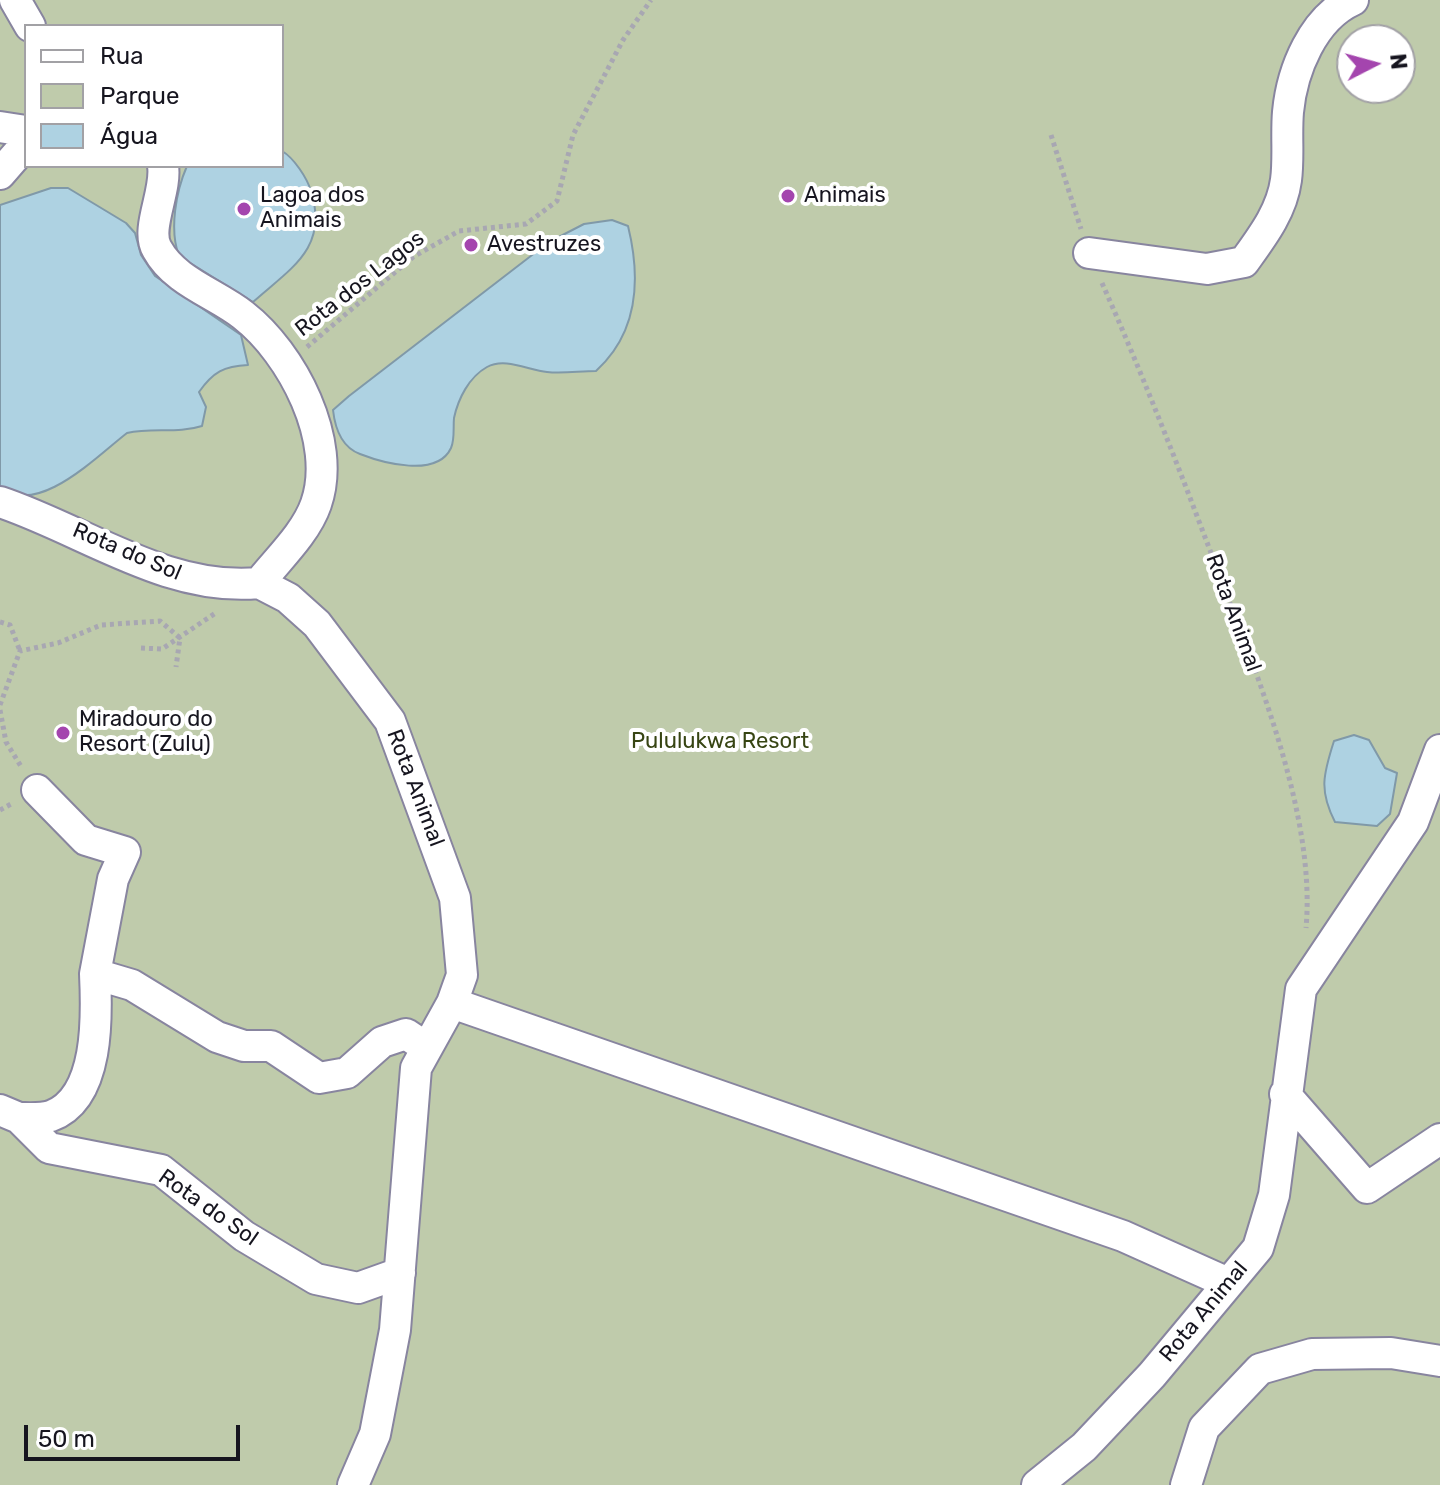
<!DOCTYPE html>
<html>
<head>
<meta charset="utf-8">
<style>
  body { margin:0 }
  #map { position:relative; width:1440px; height:1485px; overflow:hidden; background:#f4f3fe; font-family:Rubik,sans-serif }
  canvas { display:block }
  .legend { position:absolute; left:24px; top:24px; width:260px; height:144px; box-sizing:border-box; background:#fff; border:2px solid #a2a1a5; margin:0; padding:10px 14px; list-style:none; font-size:24px; color:#16151f }
  .legend li { display:flex; align-items:center; gap:16px; height:40px }
  .legend b { width:40px; border:2px solid #a2a1a5 }
  .north { position:absolute; left:1336px; top:24px; width:80px; height:80px; box-sizing:border-box; background:#fff; border:2px solid #a2a1a5; border-radius:50%; rotate:84deg; font-size:22px; font-weight:700; line-height:32px; text-align:center; color:#16151f }
  .north::after { content:''; display:block; margin:auto; width:28px; height:36px; background:#a445ae; clip-path:polygon(50% 0,100% 100%,50% 72%,0 100%) }
  .scale { position:absolute; left:24px; top:1425px; width:216px; height:36px; box-sizing:border-box; border:4px solid #16151f; border-top:0; padding-left:10px; font-size:24px; line-height:28px; white-space:nowrap; color:#16151f; -webkit-text-stroke:6px #fff; paint-order:stroke }
</style>
</head>
<body>
<div id="map">
<canvas width="1440" height="1485"></canvas>
<ul class="legend">
<li><b style="height:10px;background:#fff"></b>Rua</li>
<li><b style="height:22px;background:#bfcbab"></b>Parque</li>
<li><b style="height:22px;background:#aed2e2"></b>Água</li>
</ul>
<div class="north">N</div>
<div class="scale">50 m</div>
</div>
<script>
const ctx = document.querySelector('canvas').getContext('2d');
ctx.lineJoin = 'round';
function fillPath(path, color) { ctx.fillStyle = color; ctx.fill(path, 'evenodd'); }
function stroke(path, color, width, dash) { ctx.strokeStyle = color; ctx.lineWidth = width; ctx.lineCap = dash ? 'butt' : 'round'; ctx.setLineDash(dash || []); ctx.stroke(path); }
function drawText(font, color, halo, rows, align = 'center') {
  ctx.font = font + ' Rubik,sans-serif'; ctx.lineWidth = 8; ctx.setLineDash([]); ctx.textBaseline = 'middle'; ctx.strokeStyle = halo; ctx.fillStyle = color; for (const [text, x, y, turn = 0] of rows) {
    ctx.save(); ctx.translate(x, y); ctx.rotate((+turn || 0) * Math.PI / 180); ctx.textAlign = isNaN(turn) ? turn : align; if (halo) ctx.strokeText(text, 0, 0); ctx.fillText(text, 0, 0); ctx.restore();
  }
}
const green = new Path2D(`
  M0,0H1440V1485H0ZM26,26H282V166H26ZM1352,40H1400V88H1352Z`);
const water = new Path2D(`
  M282,151C294,158 307,178 311,191C329,248 291,268 253,302L179,256C169,230 176,191 187,166H282Z
  M51,188H68L126,223L135,233L141,255L155,276L241,335L248,365C224,366 213,372 199,392L206,407L202,426C177,434 152,427 127,433C97,456 36,519 0,486V205Z
  M612,220L628,226C641,279 639,332 596,371C580,371 562,374 547,372C528,370 505,357 487,367C469,377 458,399 454,418C453,428 455,439 451,448C437,478 383,463 360,454C341,447 335,428 333,410L349,396L549,242L584,224Z
  M1354,735L1369,740L1385,768L1397,773L1390,814L1377,826L1335,822C1319,791 1323,775 1334,741Z`);
const path = new Path2D(`
  M1051,135L1081,229
  M1102,283C1145,380 1183,478 1220,577C1259,680 1316,818 1306,928
  M307,347L413,257L459,231L526,224L557,201L573,135L623,40L651,0
  M0,622L10,625L20,651
  M141,648L162,649L217,612
  M0,705L20,651L58,643L101,625L160,621L180,638L176,667
  M0,710L6,742L22,768
  M0,810L13,803`);
const minor = new Path2D(`
  M15,0L30,26
  M0,127L26,131
  M163,166C167,191 145,229 157,249C175,282 215,293 243,315C292,353 338,441 316,504C306,533 278,559 259,583
  M0,174L26,144
  M1089,253L1207,269L1244,262C1262,237 1282,211 1286,180C1289,158 1286,135 1288,112C1292,70 1313,18 1353,0
  M0,502C84,530 167,592 259,583
  M259,583L288,598L317,624L390,721L455,898L462,975L452,1003L416,1068L395,1330L375,1434L353,1485
  M37,790L86,840L125,852L113,879L95,974L132,985L217,1037L244,1046H271L319,1078L347,1073L382,1042L406,1034L427,1048
  M452,1003L1123,1236L1228,1283
  M1285,1094L1367,1188L1440,1139
  M0,1110L19,1118L49,1148L161,1170L244,1236L316,1279L358,1288L400,1273
  M19,1118C29,1118 42,1119 51,1116C100,1098 97,1015 95,974
  M1037,1485L1084,1447L1152,1375L1258,1248L1274,1195L1301,989L1413,822L1440,750
  M1186,1485L1204,1428L1260,1369L1312,1354L1391,1353L1440,1361`);
const markers = [
  [788,196,8,"#a445ae"],
  [244,209,8,"#a445ae"],
  [471,245,8,"#a445ae"],
  [63,733,8,"#a445ae"]
];
const poiNames = [
  ["Lagoa dos",260,196],
  ["Animais",260,221],
  ["Animais",804,196],
  ["Avestruzes",487,245],
  ["Miradouro do",79,720],
  ["Resort (Zulu)",79,745]
];
const streetNames = [
  ["Rota dos Lagos",360,284,-38],
  ["Rota do Sol",127,552,23],
  ["Rota Animal",1233,613,70],
  ["Rota Animal",415,788,69],
  ["Rota do Sol",208,1208,35],
  ["Rota Animal",1204,1312,-50]
];
const parkNames = [
  ["Pululukwa Resort",720,742]
];
fillPath(green, '#bfcbab');
fillPath(water, '#aed2e2');
stroke(water, '#8099a8', 2);
stroke(minor, '#88859f', 34);
stroke(path, '#a8a7b2', 5, [4, 4]);
stroke(minor, '#fff', 30);
for (const [x, y, r, color] of markers) { const dot = new Path2D(); dot.arc(x, y, r, 0, 2 * Math.PI); ctx.fillStyle = color; ctx.fill(dot); stroke(dot, '#fff', 3); }
drawText('22px', '#16151f', '#fff', poiNames, 'left');
drawText('22px', '#16151f', '#fff', streetNames);
drawText('22px', '#374513', '#fff', parkNames);
</script>
</body>
</html>
